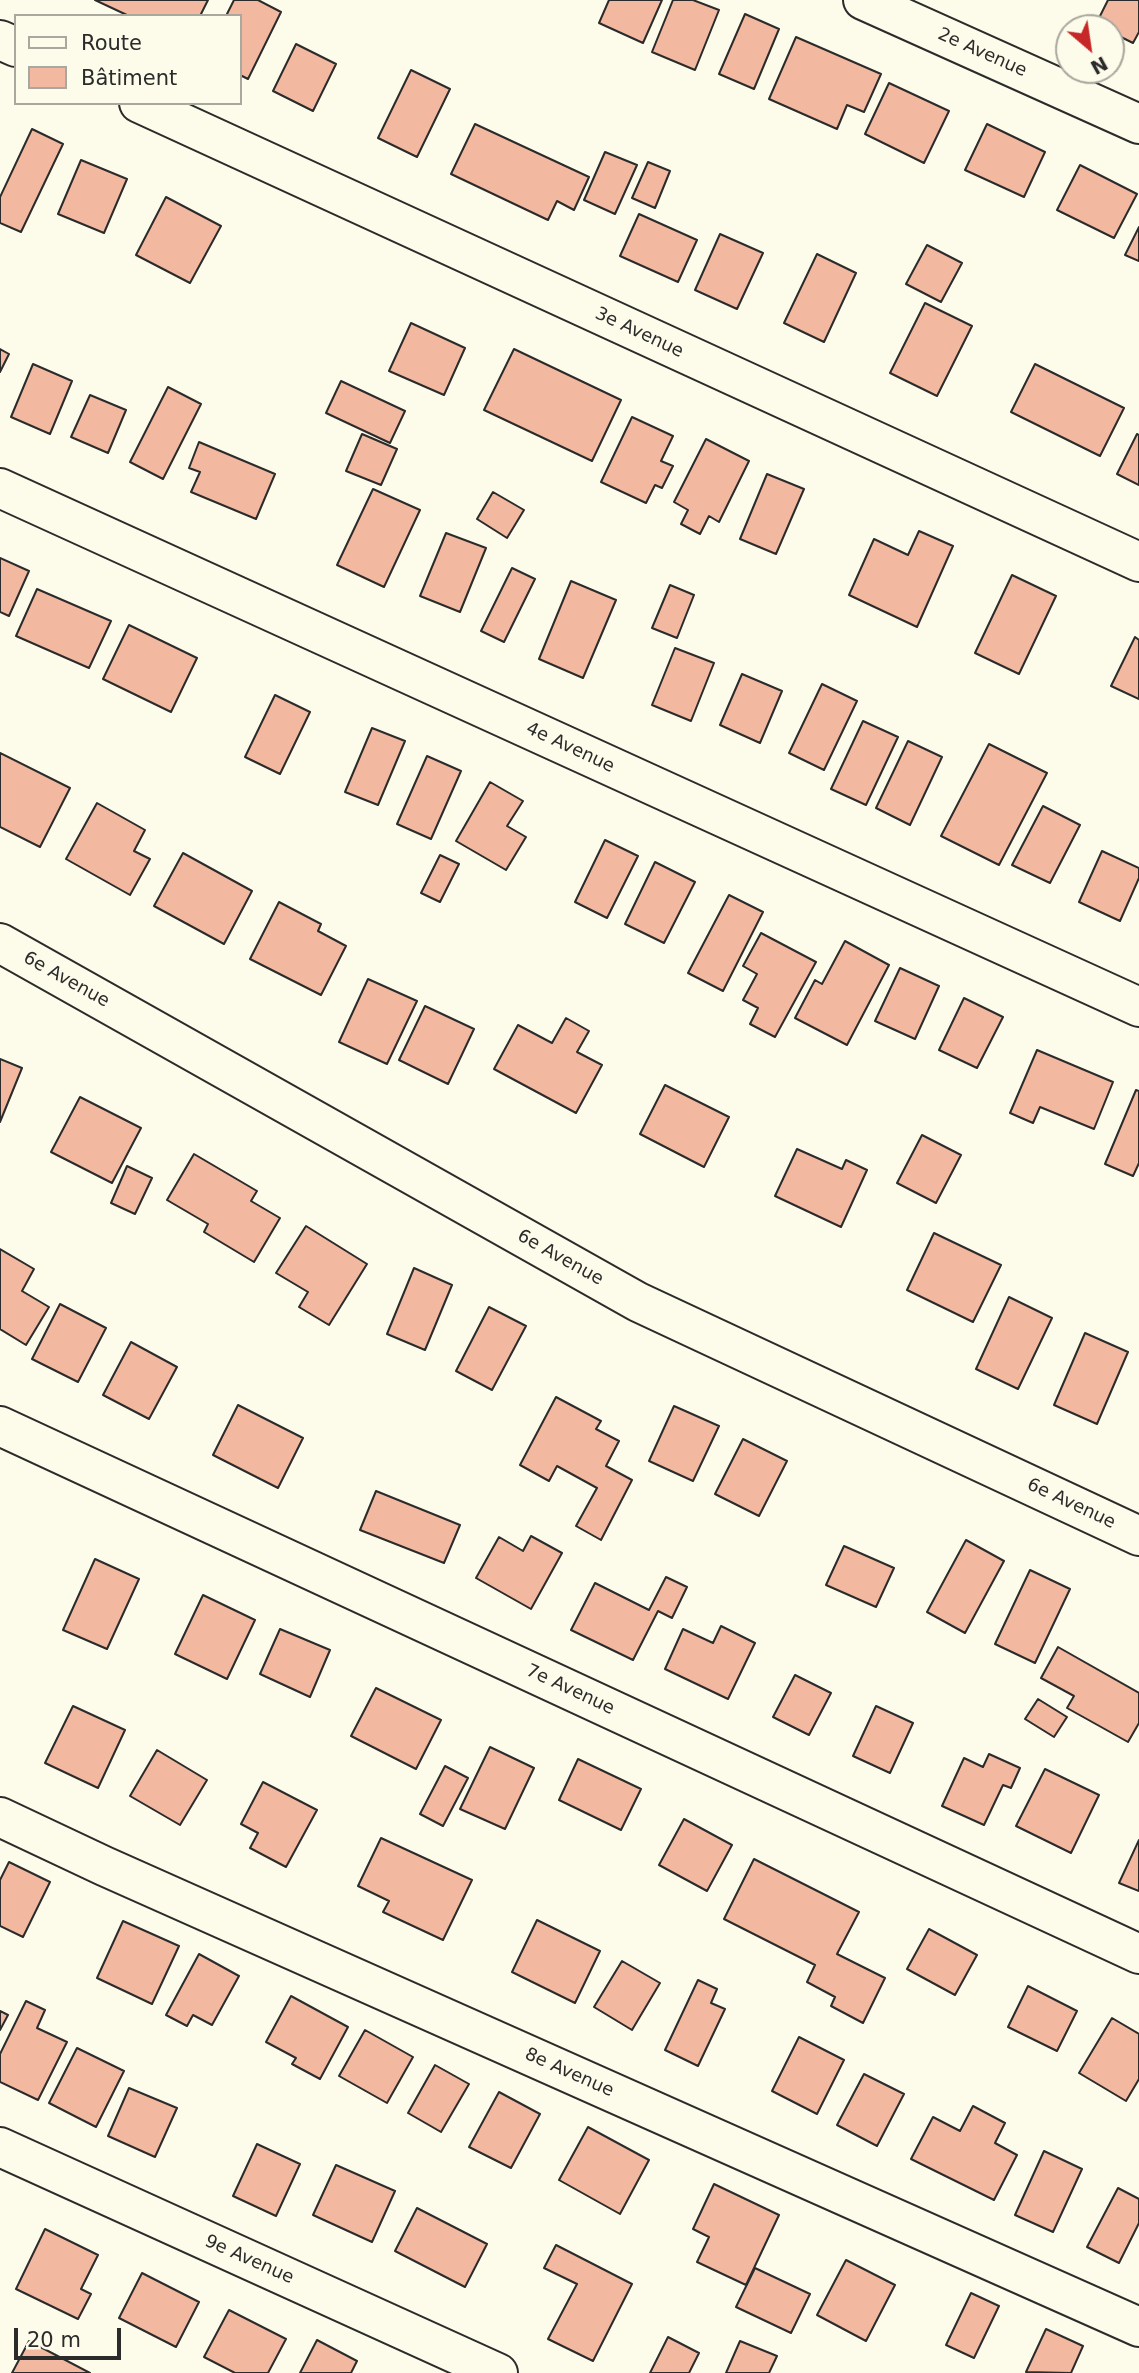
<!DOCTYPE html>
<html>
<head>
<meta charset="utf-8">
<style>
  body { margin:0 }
  #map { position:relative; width:1139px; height:2373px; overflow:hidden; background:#fdfbea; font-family:"DejaVu Sans",sans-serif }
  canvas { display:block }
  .legend { position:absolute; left:14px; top:14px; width:228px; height:91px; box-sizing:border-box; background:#fdfbea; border:2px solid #a9a89e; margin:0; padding:9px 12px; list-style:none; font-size:21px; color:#2b2b2b }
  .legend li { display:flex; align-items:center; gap:14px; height:35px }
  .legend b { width:35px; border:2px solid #a9a89e }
  .north { position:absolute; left:1055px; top:14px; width:70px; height:70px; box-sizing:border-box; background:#fdfbea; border:2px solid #a9a89e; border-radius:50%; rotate:151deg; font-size:19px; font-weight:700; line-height:28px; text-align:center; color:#2b2b2b }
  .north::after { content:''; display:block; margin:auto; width:24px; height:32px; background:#c62828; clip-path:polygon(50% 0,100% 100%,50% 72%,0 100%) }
  .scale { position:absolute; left:14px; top:2328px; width:107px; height:32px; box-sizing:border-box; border:4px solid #2b2b2b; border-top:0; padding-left:9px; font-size:21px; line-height:24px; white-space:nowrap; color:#2b2b2b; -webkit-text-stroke:5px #fdfbea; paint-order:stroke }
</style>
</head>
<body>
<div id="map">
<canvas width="1139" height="2373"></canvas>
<ul class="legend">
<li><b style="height:9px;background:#fdfbea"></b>Route</li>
<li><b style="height:19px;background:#f2b8a0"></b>Bâtiment</li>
</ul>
<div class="north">N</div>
<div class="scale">20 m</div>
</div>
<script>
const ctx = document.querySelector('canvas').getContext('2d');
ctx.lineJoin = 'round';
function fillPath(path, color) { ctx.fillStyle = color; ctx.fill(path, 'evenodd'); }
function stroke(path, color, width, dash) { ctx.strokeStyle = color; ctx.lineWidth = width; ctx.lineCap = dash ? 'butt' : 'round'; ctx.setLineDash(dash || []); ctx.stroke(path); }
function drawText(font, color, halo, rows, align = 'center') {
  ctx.font = font + ' "DejaVu Sans",sans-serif'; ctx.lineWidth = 5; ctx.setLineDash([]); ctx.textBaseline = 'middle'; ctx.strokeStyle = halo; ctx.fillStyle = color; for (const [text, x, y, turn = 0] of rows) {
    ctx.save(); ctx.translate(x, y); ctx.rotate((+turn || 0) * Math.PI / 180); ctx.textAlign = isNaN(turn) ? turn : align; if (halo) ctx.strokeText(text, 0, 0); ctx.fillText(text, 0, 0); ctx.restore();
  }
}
const building = new Path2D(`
  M95,0H208L200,16H129Z
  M234,0H258L281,12L248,79L240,75V16H226Z
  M609,0H662L643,43L599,23Z
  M673,0H693L719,10L695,70L652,52Z
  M1108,0H1139V32L1133,43L1111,32V28H1103L1096,24Z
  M745,14L779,29L754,89L719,74Z
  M796,37L881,74L864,112L847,105L837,129L769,99Z
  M296,44L336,64L313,111L273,91Z
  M411,70L450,89L417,157L378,138Z
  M889,83L949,111L924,163L865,134Z
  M475,124L589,177L574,210L557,201L548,220L451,174Z
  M987,124L1045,152L1024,197L965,170Z
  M32,129L63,144L21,232L0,223V197Z
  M605,152L637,165L615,214L584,200Z
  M81,160L127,179L104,233L58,214Z
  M648,162L670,171L655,208L632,198Z
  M1080,165L1137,194L1114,238L1057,210Z
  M166,197L221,226L190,283L136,255Z
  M639,214L697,240L678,282L620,256Z
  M1139,227V261L1125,255Z
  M720,234L763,253L737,309L695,290Z
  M927,245L962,263L941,302L906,284Z
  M817,254L856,273L824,342L784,323Z
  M925,303L972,326L937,396L890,373Z
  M411,323L465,348L444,395L389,371Z
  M0,349L9,354L0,372Z
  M514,349L621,400L592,461L484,410Z
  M33,364L72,381L50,434L11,417Z
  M1035,364L1124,408L1100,456L1011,412Z
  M341,381L405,411L390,443L326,413Z
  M168,387L201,404L163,479L130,462Z
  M90,395L126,410L108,453L71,437Z
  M632,417L673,436L661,461L673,466L662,488L655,485L646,503L601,482Z
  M362,434L397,449L381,485L346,471Z
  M1137,434L1139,435V485L1117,474Z
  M706,439L749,461L719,522L709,516L700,534L681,524L688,510L674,502Z
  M199,442L275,474L256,519L191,492L200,472L189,468Z
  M767,474L804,489L776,554L740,539Z
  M373,489L420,510L384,587L337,565Z
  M493,492L524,510L507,538L477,519Z
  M919,531L953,546L917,627L849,595L874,539L908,555Z
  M446,533L486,548L460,612L420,596Z
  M0,558L29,571L9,616L0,612Z
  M512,568L535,579L504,642L481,631Z
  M1012,575L1056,596L1019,674L975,653Z
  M571,581L616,600L583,678L539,659Z
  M670,585L694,595L677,638L652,628Z
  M37,589L111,621L89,668L16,636Z
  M129,625L197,658L171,712L103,679Z
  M1135,637L1139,640V699L1111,686Z
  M675,648L714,663L691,721L652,705Z
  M742,674L782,691L760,743L720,725Z
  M822,684L857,701L824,770L789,753Z
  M275,695L310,712L280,774L245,757Z
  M863,721L898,737L866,805L831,789Z
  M372,728L405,741L378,805L345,792Z
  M908,741L942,757L910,825L876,808Z
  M989,744L1047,773L999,865L941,836Z
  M0,753L70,788L40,847L0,827Z
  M427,756L461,771L431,839L397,824Z
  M490,782L523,801L507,826L526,837L506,870L456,841Z
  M97,803L145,830L134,851L150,859L130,895L66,859Z
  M1043,806L1080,825L1050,883L1012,865Z
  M605,840L638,856L607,918L575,902Z
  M1102,851L1139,868V878L1120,921L1079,902Z
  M183,853L252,891L224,944L154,906Z
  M440,855L459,864L440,902L421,893Z
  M655,862L695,882L664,943L625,924Z
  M729,895L763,912L723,991L688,973Z
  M279,902L321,924L318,931L346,946L321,995L250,959Z
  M761,933L816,962L775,1037L750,1024L758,1008L743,1000L757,974L743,966Z
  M845,941L889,965L847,1045L795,1018L815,980L822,984Z
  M900,968L939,986L915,1039L875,1021Z
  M368,979L417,1001L387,1064L339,1042Z
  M964,998L1003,1017L977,1068L939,1050Z
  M425,1006L474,1029L448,1084L399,1060Z
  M566,1018L589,1031L577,1052L602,1065L576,1113L494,1069L518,1025L552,1043Z
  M1037,1050L1113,1082L1094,1129L1040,1107L1033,1123L1010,1113Z
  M0,1059L22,1068L0,1122Z
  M665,1085L729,1117L704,1167L640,1134Z
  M1136,1090L1139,1091V1163L1133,1176L1105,1164Z
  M80,1097L141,1128L112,1183L51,1152Z
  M922,1135L961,1155L936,1203L897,1183Z
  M797,1149L842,1169L846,1160L867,1170L841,1227L775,1196Z
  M194,1154L257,1191L251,1201L280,1218L254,1262L204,1232L208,1224L167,1200Z
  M127,1166L152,1178L135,1214L111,1203Z
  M306,1226L367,1264L329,1325L299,1307L308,1292L276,1273Z
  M934,1233L1001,1265L973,1322L907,1290Z
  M0,1249L34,1269L22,1291L49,1307L26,1345L0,1329Z
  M414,1268L452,1285L425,1350L387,1334Z
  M1009,1297L1052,1318L1018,1389L976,1369Z
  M60,1304L106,1328L78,1382L32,1359Z
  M489,1307L526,1326L492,1390L456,1371Z
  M1085,1333L1128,1352L1097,1424L1054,1405Z
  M131,1342L177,1367L149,1419L103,1395Z
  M556,1397L601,1421L596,1429L619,1441L606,1466L632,1480L601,1540L576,1526L597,1488L557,1466L549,1481L520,1465Z
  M238,1405L303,1438L278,1488L213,1455Z
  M674,1406L719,1426L693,1481L649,1461Z
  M743,1439L787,1461L759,1516L715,1494Z
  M376,1491L460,1525L444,1563L360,1530Z
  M531,1536L562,1553L531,1609L476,1578L499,1537L523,1551Z
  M966,1540L1004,1561L965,1633L927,1612Z
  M844,1546L894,1568L876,1607L826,1585Z
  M95,1559L139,1579L107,1649L63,1630Z
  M1030,1570L1070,1589L1035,1663L995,1644Z
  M666,1577L687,1587L672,1618L658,1611L633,1660L571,1630L595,1583L649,1610Z
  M203,1595L255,1620L227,1679L175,1654Z
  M721,1626L755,1643L728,1699L665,1669L683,1629L713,1643Z
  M280,1629L330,1650L310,1697L260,1674Z
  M1058,1647L1139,1693V1723L1128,1742L1067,1708L1074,1696L1041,1678Z
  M795,1675L831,1693L809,1735L773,1717Z
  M376,1688L441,1720L416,1769L351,1736Z
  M1038,1699L1067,1717L1054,1737L1025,1719Z
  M73,1706L125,1730L98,1788L45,1763Z
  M876,1706L913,1723L890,1773L853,1756Z
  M490,1747L534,1768L505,1829L460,1809Z
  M157,1750L207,1780L180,1825L130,1796Z
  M989,1754L1020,1768L1011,1788L1003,1785L984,1825L942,1806L964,1758L983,1767Z
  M578,1759L641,1789L621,1830L559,1800Z
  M445,1766L468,1778L443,1826L420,1814Z
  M1045,1769L1099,1795L1071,1853L1016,1826Z
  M263,1782L317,1810L286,1867L250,1848L258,1833L241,1824Z
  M684,1819L732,1845L707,1891L659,1865Z
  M381,1838L472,1880L443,1940L383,1912L389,1901L358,1886Z
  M1139,1840V1891L1119,1883Z
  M754,1859L859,1912L837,1954L885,1978L863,2023L831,2006L835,1997L807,1982L815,1965L724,1919Z
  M9,1862L50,1882L23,1937L0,1926V1880Z
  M537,1920L600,1951L575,2003L512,1972Z
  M123,1921L179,1946L152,2004L97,1978Z
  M929,1929L977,1955L955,1995L907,1969Z
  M199,1954L239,1976L212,2025L193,2015L187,2026L166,2015Z
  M622,1961L660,1983L632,2030L594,2007Z
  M698,1980L717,1989L711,2003L725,2009L698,2066L665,2050Z
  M1028,1986L1077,2011L1057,2051L1008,2027Z
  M291,1996L348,2027L320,2079L292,2064L296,2058L266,2042Z
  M26,2001L45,2010L37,2028L67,2042L38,2100L0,2082V2054Z
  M0,2011L8,2015L0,2030Z
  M1112,2018L1139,2034V2079L1126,2101L1079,2073Z
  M365,2030L413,2057L387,2103L339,2076Z
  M799,2037L844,2060L817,2114L772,2091Z
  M77,2048L124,2071L96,2127L49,2103Z
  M435,2065L469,2084L441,2132L408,2113Z
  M864,2074L904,2094L877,2146L837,2125Z
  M129,2088L177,2108L155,2157L108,2136Z
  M499,2092L540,2114L511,2168L469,2147Z
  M973,2106L1005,2123L995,2143L1017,2155L994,2200L911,2159L933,2117L960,2131Z
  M588,2127L649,2160L620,2214L559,2180Z
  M257,2144L300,2164L276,2216L233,2196Z
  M1044,2151L1082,2169L1053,2232L1015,2215Z
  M336,2165L395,2191L372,2242L313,2215Z
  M714,2184L779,2215L746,2285L697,2262L709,2237L693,2229Z
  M1118,2188L1139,2199V2223L1119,2263L1087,2247Z
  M417,2208L487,2244L465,2287L395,2251Z
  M45,2229L98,2255L81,2289L91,2294L78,2319L16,2289Z
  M556,2245L632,2284L593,2361L548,2339L577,2284L544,2268Z
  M846,2260L895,2285L866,2341L817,2315Z
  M755,2268L810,2294L791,2333L736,2307Z
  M142,2273L199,2302L176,2347L119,2318Z
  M971,2293L999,2306L974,2358L946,2345Z
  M229,2310L286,2339L268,2373H235L204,2357Z
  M1046,2329L1083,2346L1071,2373L1026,2372Z
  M668,2337L699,2353L689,2373H650Z
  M317,2340L357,2361L351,2373H300Z
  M29,2341L90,2373H12Z
  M740,2341L777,2356L769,2373H726Z`);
const minor = new Path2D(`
  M863,0L1139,124
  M0,40L16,47
  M139,103L1139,562
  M0,488L1139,1007
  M0,943L638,1302L1139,1536
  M0,1426L1139,1954
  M0,1817L104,1866L1139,2327
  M0,2147L498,2373`);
const streetNames = [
  ["2e Avenue",982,53,24],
  ["3e Avenue",639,333,25],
  ["4e Avenue",570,748,25],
  ["6e Avenue",66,980,29],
  ["6e Avenue",560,1258,29],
  ["6e Avenue",1071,1504,25],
  ["7e Avenue",570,1690,25],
  ["8e Avenue",569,2073,24],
  ["9e Avenue",249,2260,24]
];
fillPath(building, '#f2b8a0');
stroke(building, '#2b2b2b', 2);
stroke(minor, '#2b2b2b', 42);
stroke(minor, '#fdfbea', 38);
drawText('18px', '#2b2b2b', '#fdfbea', streetNames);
</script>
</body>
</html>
